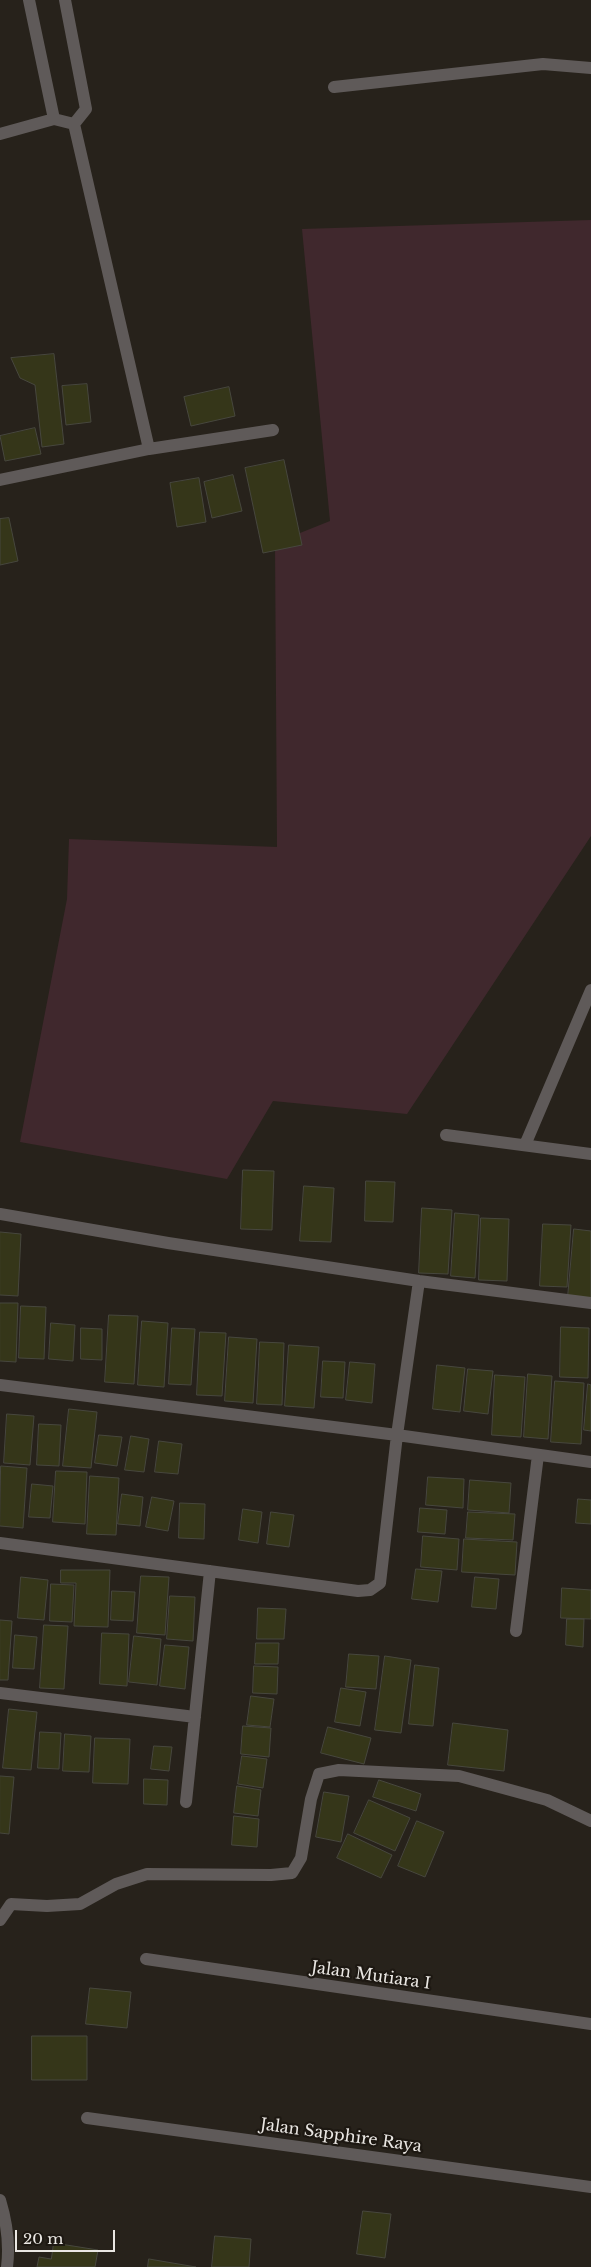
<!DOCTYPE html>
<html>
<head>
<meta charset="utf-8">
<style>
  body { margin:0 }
  #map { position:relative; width:591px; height:2267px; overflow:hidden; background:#27221b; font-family:"Libre Baskerville",serif }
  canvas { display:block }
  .scale { position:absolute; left:15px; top:2230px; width:100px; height:22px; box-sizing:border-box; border:2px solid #eae7e3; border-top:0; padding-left:6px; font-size:15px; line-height:18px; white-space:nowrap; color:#eae7e3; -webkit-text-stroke:4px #1d1812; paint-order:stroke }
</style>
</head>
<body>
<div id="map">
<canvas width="591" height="2267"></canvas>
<div class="scale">20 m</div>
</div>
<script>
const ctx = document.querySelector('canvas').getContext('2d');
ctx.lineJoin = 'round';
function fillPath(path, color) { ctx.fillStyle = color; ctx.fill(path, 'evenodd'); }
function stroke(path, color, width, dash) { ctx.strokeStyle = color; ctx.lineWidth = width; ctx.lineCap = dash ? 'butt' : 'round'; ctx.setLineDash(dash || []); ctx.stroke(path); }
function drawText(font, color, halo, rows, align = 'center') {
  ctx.font = font + ' "Libre Baskerville",serif'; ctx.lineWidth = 4.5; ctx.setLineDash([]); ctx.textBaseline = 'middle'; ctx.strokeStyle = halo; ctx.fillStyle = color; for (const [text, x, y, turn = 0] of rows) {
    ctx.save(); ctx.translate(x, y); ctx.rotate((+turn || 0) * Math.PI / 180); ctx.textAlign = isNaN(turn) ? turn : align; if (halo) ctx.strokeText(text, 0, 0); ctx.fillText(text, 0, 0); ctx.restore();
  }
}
const green = new Path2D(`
  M591,220V836L407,1114L273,1101L227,1179L20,1142L67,899L69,839L277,847L275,543L330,521L302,229Z`);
const building = new Path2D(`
  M54,354L64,444L42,447L35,385L20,378L11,358Z
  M87,384L91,422L66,425L62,386Z
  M229,387L235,416L191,426L184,397Z
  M35,428L41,454L5,461L0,436Z
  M284,460L302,545L263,553L245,468Z
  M233,475L242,511L212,518L204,482Z
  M199,478L206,522L177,527L170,483Z
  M9,518L18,561L0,565V519Z
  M243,1170L274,1171L272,1230L241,1229Z
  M366,1181L395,1182L393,1222L365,1221Z
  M304,1186L334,1188L331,1242L300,1241Z
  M422,1208L452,1210L448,1274L419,1273Z
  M455,1213L479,1215L475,1278L451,1276Z
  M481,1218L509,1219L507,1281L479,1280Z
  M543,1224L571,1225L567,1287L540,1286Z
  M574,1229L591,1231V1299L568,1297Z
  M0,1232L21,1234L18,1296L0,1295Z
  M0,1303H18L16,1362L0,1361Z
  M21,1306L46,1307L44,1359L19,1358Z
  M109,1315L138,1316L134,1384L105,1382Z
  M142,1321L168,1323L164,1387L138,1385Z
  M51,1323L75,1325L73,1361L49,1359Z
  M561,1327L589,1328L588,1378L560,1377Z
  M81,1328L102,1329V1360L81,1359Z
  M172,1328L195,1329L191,1385L169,1384Z
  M200,1332L226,1333L222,1396L197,1395Z
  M229,1337L257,1339L253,1403L225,1401Z
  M260,1342L284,1343L282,1405L257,1404Z
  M289,1345L319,1347L314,1408L285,1406Z
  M323,1361L345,1362L343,1398L321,1397Z
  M350,1362L375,1364L372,1403L346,1400Z
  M437,1365L465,1368L460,1412L433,1409Z
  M468,1369L493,1371L488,1414L464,1411Z
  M528,1374L552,1376L548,1439L524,1437Z
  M495,1375L525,1377L521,1437L492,1435Z
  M555,1381L584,1383L581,1444L551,1442Z
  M588,1384L591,1385V1431L584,1430Z
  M69,1409L97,1412L91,1468L63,1466Z
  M7,1414L34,1416L30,1465L4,1463Z
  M39,1424L61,1425L59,1466L37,1465Z
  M99,1435L122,1437L117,1466L95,1463Z
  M131,1436L149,1439L144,1472L125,1470Z
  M159,1441L182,1444L178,1474L155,1472Z
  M1,1466L27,1468L23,1528L0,1526Z
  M56,1471L87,1472L85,1524L53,1522Z
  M90,1476L119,1478L116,1535L87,1534Z
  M428,1477L464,1479L463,1508L426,1505Z
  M470,1480L511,1483L509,1513L468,1510Z
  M32,1484L53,1486L50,1518L29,1517Z
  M122,1494L143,1497L140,1526L118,1524Z
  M152,1497L174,1501L168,1531L146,1527Z
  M578,1499L591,1500V1524L576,1523Z
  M180,1503L205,1504L204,1539L179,1538Z
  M420,1508L447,1510L445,1534L418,1532Z
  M243,1509L262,1512L258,1543L239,1540Z
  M271,1512L294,1515L289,1547L267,1544Z
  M468,1512L515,1514L513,1540L466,1538Z
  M423,1536L459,1539L457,1570L421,1567Z
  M464,1539L517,1542L515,1575L462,1572Z
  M416,1569L442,1571L438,1602L412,1599Z
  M61,1570H110L108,1627L74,1626L76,1583H61Z
  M141,1576L169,1577L165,1635L137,1633Z
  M21,1577L48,1580L44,1620L18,1618Z
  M475,1577L499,1579L496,1609L472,1607Z
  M51,1584L74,1585L72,1622L50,1621Z
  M562,1588L591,1590V1619L561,1618Z
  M112,1591L135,1592L133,1621L111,1620Z
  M170,1596L195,1597L193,1641L167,1639Z
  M258,1608L286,1609L284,1639H257Z
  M567,1619H584L583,1647L566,1645Z
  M0,1620L12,1621L8,1680H0Z
  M44,1625L68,1626L64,1689L40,1688Z
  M102,1633L129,1634L127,1686L100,1684Z
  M15,1635L37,1637L34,1669L13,1668Z
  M134,1636L161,1639L157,1685L129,1682Z
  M256,1643H279L278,1664H255Z
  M165,1645L189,1647L185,1689L160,1686Z
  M349,1654L379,1656L376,1689L346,1687Z
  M385,1656L411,1660L401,1733L375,1730Z
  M415,1665L439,1668L433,1726L409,1724Z
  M254,1666L278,1667L277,1694L253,1693Z
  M341,1688L366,1692L360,1726L335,1722Z
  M251,1696L274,1699L270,1727L247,1725Z
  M9,1709L37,1712L31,1770L3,1768Z
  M453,1723L508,1730L504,1771L448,1765Z
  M243,1726L271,1728L269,1757L241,1754Z
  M328,1727L371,1738L364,1764L321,1753Z
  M40,1732L61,1733L59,1769L38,1768Z
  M65,1734L91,1736L89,1772L63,1771Z
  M95,1738L130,1739L128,1784L93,1783Z
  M154,1746L172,1747L169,1771L151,1769Z
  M242,1756L267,1759L263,1788L238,1784Z
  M0,1776L14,1777L9,1834L0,1833Z
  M144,1779L168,1780L167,1805L144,1804Z
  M379,1780L421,1794L416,1811L373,1797Z
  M237,1786L261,1790L258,1816L234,1813Z
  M324,1792L349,1796L341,1842L316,1837Z
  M369,1800L410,1818L395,1851L354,1833Z
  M234,1816L259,1819L257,1847L232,1845Z
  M417,1821L444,1832L425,1877L398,1866Z
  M348,1834L392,1855L381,1878L337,1858Z
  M90,1988L131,1992L127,2028L86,2024Z
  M32,2036H87V2080H32Z
  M363,2211L391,2214L385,2258L357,2254Z
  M215,2236L251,2239L249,2267H212Z
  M54,2243L98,2250L95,2267H37L39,2257L51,2259Z
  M149,2259L196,2267H148Z`);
const minor = new Path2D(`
  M29,0L54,119L74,124
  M65,0L86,109L74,124
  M334,87L543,64L591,68
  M74,124L149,449
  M0,134L54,119
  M0,480L149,449L273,430
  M446,1135L591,1154
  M525,1145L591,990
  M0,1214L168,1243L419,1281L591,1303
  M0,1385L397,1435L591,1462
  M0,1543L358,1591L370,1590L380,1583L397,1435L419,1281
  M516,1631L538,1455
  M0,1693L195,1717
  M186,1802L210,1571
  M0,1920L11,1904L47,1906L80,1904L116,1884L147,1874L271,1875L292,1873L301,1858L311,1799L319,1774L339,1770L459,1776L547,1800L591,1821
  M146,1959L591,2024
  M87,2118L591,2187
  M0,2200C7,2223 10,2243 7,2267`);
const streetNames = [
  ["Jalan Mutiara I",371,1976,8],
  ["Jalan Sapphire Raya",341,2136,8]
];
fillPath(green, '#40282d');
fillPath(building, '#353619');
stroke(building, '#47473e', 1);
stroke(minor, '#5f5a59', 12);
drawText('16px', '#eae7e3', '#1d1812', streetNames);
</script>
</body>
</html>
